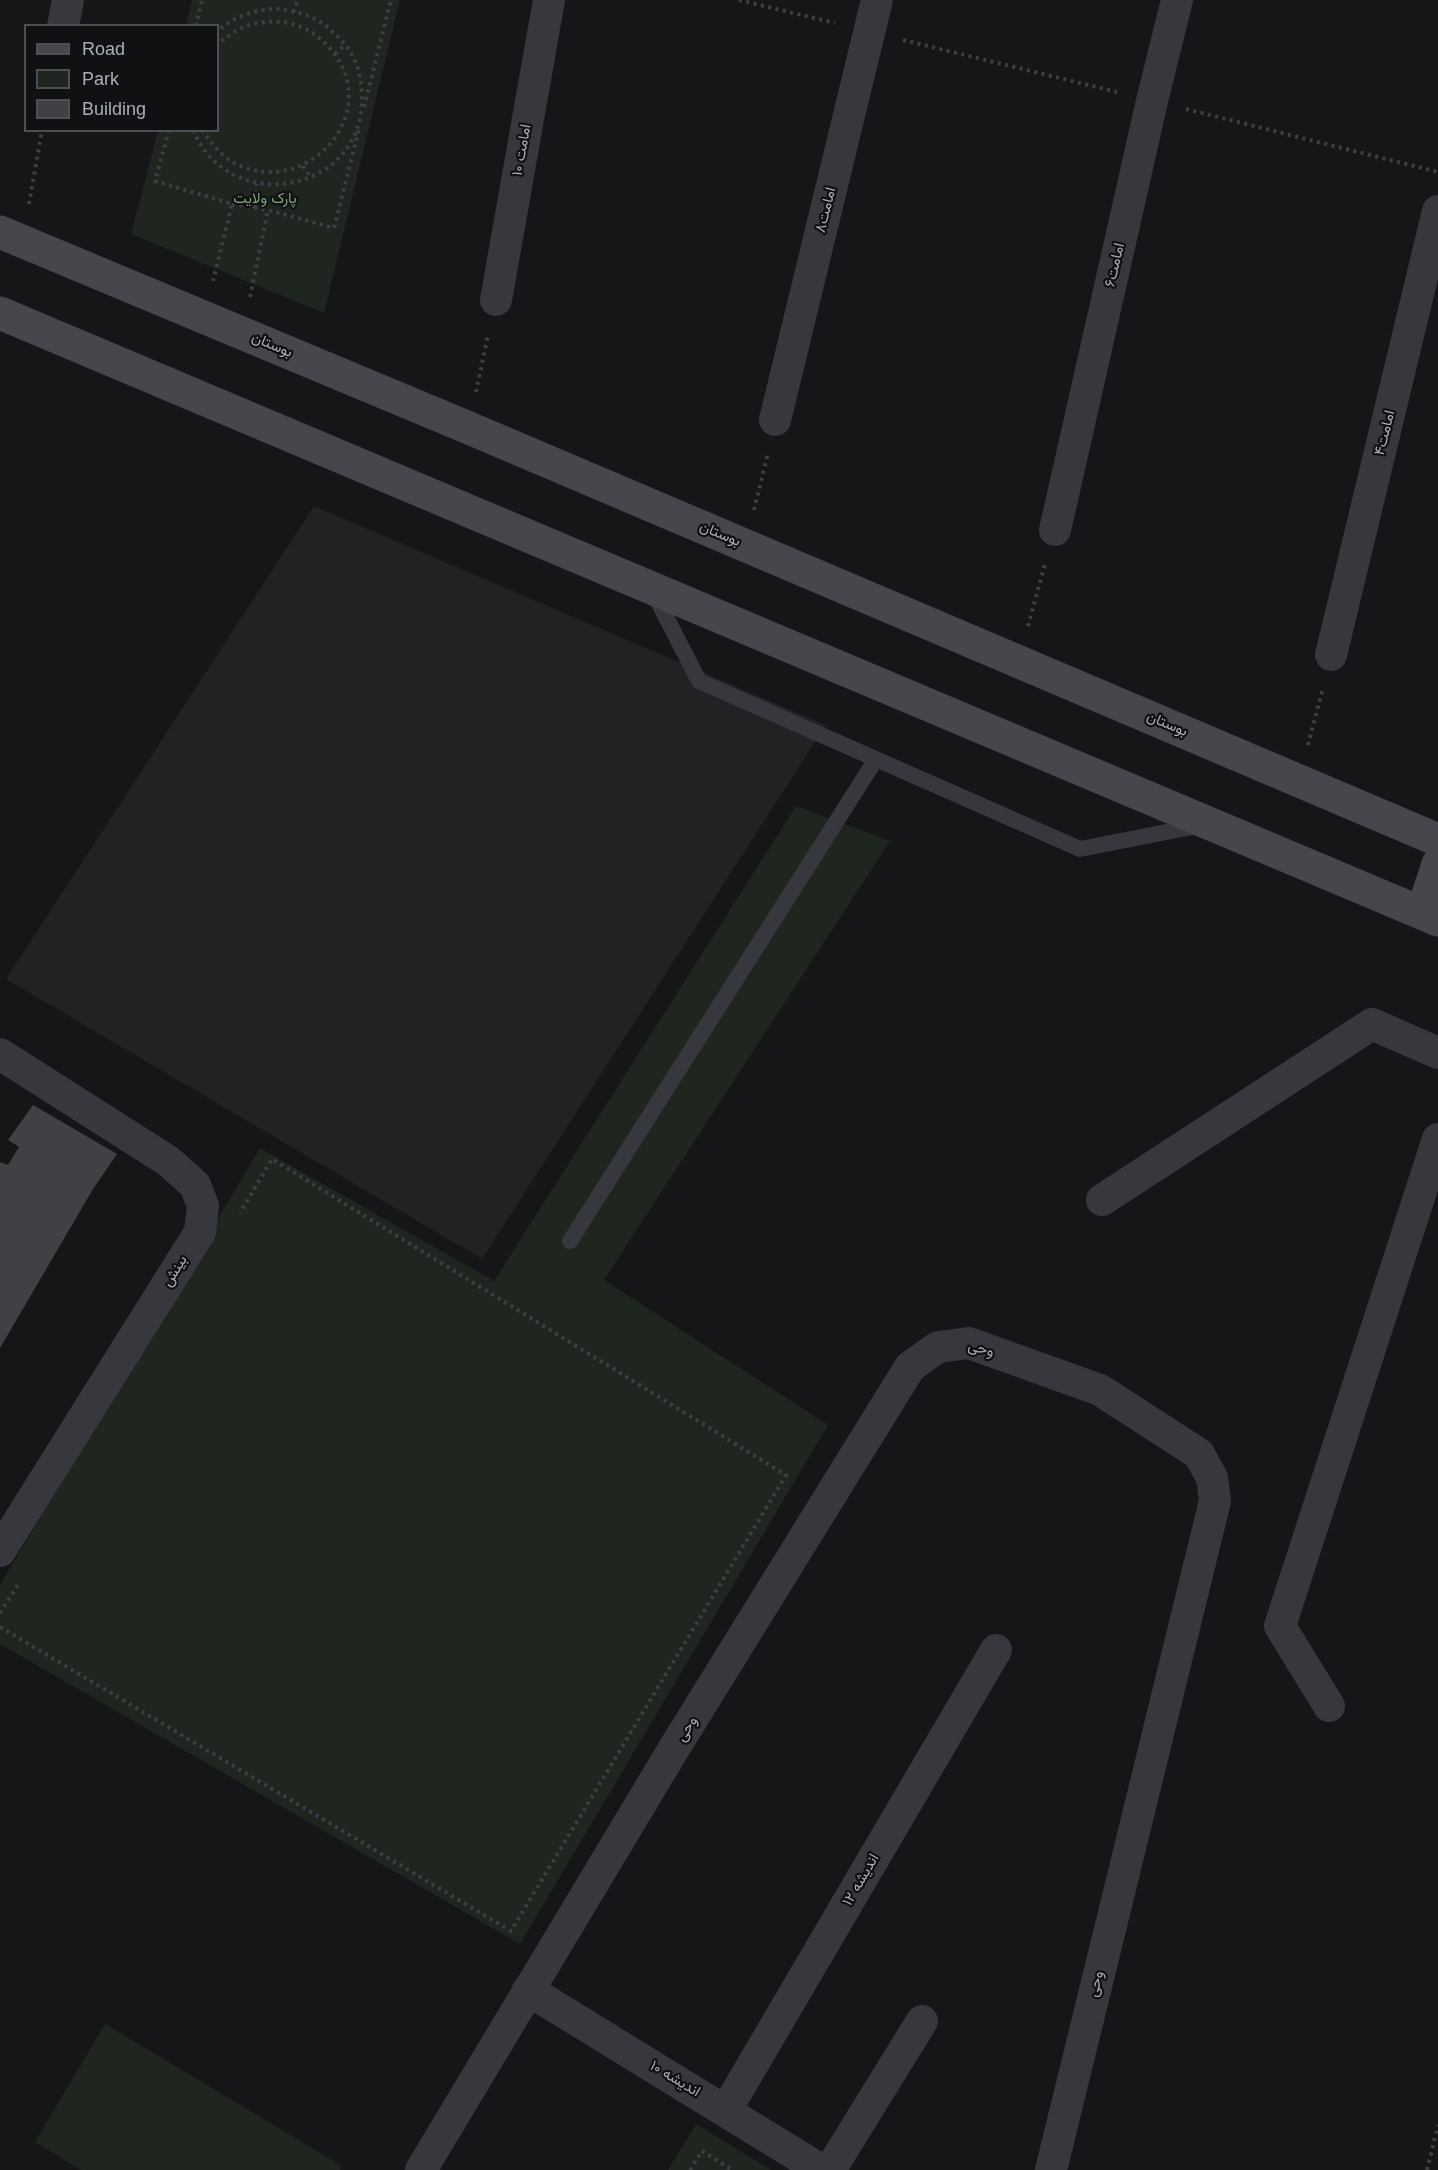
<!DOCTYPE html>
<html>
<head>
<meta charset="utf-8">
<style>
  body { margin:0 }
  #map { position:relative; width:1438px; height:2170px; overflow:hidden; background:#161618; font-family:Arial,sans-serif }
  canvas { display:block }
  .legend { position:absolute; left:24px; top:24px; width:195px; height:108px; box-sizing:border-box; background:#111113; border:2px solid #4d4f55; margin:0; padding:8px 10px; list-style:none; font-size:18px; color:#a8adb8 }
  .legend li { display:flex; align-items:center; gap:12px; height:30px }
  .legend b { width:30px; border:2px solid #4d4f55 }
</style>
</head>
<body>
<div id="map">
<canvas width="1438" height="2170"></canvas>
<ul class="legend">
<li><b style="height:8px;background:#45474d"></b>Road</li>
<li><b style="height:16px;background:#1e261f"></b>Park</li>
<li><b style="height:16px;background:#404145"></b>Building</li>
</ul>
</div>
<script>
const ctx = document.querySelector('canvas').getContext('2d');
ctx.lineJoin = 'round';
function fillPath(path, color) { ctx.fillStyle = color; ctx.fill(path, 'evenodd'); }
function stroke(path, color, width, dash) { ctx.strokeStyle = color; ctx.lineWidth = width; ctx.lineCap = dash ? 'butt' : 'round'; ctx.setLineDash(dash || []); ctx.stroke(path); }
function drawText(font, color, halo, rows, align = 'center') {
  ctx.font = font + ' Arial,Vazirmatn,sans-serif'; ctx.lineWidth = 4.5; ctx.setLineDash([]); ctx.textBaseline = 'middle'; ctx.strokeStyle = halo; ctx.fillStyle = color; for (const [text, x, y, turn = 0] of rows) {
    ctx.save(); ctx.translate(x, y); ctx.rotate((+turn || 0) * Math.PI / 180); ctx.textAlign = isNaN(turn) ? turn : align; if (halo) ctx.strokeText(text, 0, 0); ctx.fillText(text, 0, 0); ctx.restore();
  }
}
const built = new Path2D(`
  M314,506L826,725L482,1259L6,979Z`);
const green = new Path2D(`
  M192,0H400L324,313L131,234L158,131L218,130V26L186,25Z
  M796,806L890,841L604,1280L828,1425L520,1944L0,1644V1585L260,1148L494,1281Z
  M105,2024L342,2166L340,2170H81L35,2142Z
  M696,2124L771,2170H668Z`);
const building = new Path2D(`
  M33,1105L117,1154L93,1189L0,1348V1162L8,1165L19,1147L8,1140Z`);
const path = new Path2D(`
  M739,0L835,23
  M293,12L298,0
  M196,26L202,0
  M903,40L1117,92
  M335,54L345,45
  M364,107L391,0
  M1186,109L1438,172
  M169,130L155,181L232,204L213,281
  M193,130C230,218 363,193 362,98C362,80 358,61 346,46C334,31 318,17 299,13C291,12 283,9 276,9C257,9 232,17 218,31
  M202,130C211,142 221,156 234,163C305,200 383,115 333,52C321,37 307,27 288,23C262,18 236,26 218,45
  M303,166L311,178
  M29,204L42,130
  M232,204L268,210
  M253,208L257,184
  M250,297L268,210L334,228L359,129
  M476,392L488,335
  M754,510L768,453
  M1028,626L1045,564
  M1308,745L1323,688
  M0,1613L19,1583
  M0,1627L511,1931L786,1475L272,1159L240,1213
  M690,2170L702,2151L732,2170
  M1427,2170L1438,2125`);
const lane = new Path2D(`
  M652,590L699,681L1080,849L1202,825
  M570,1241L876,759`);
const street = new Path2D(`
  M63,26L68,0
  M496,300L549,0
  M775,420L877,0
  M1055,530L1152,101L1177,0
  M1331,655L1438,211
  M0,1054L168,1161L195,1185L203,1206L200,1232L0,1551
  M1102,1200L1372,1024L1438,1053
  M1329,1706L1280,1626L1438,1139
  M528,1990L821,2170
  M726,2110L996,1650
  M421,2170L673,1750L910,1367L938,1347L969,1343L1100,1390L1199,1454L1212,1478L1215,1501L1051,2170
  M830,2170L922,2021`);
const secondary = new Path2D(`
  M0,232L469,428L1438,840
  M0,313L1438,920
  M1422,913L1438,864`);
const streetNames = [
  ["امامت ۱۰",522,150,-80],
  ["امامت۸",826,210,-76],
  ["امامت۶",1115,265,-77],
  ["بوستان",272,345,23],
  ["امامت۴",1385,433,-76],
  ["بوستان",720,534,23],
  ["بوستان",1167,724,23],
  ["بینش",175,1271,-58],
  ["وحی",981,1349,15],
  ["وحی",687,1729,-58],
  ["اندیشه ۱۲",861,1880,-60],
  ["وحی",1096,1984,-76],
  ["اندیشه ۱۰",675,2079,31]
];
const parkNames = [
  ["پارک ولایت",265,199]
];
fillPath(built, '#222225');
fillPath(green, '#1e261f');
fillPath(building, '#404145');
stroke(path, '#3d3f44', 4, [3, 4.5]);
stroke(lane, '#37383d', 16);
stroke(street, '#37383d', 32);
stroke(secondary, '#45474d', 33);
drawText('15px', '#a8adb8', '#111113', streetNames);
drawText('15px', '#7fa381', '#111113', parkNames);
</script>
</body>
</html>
